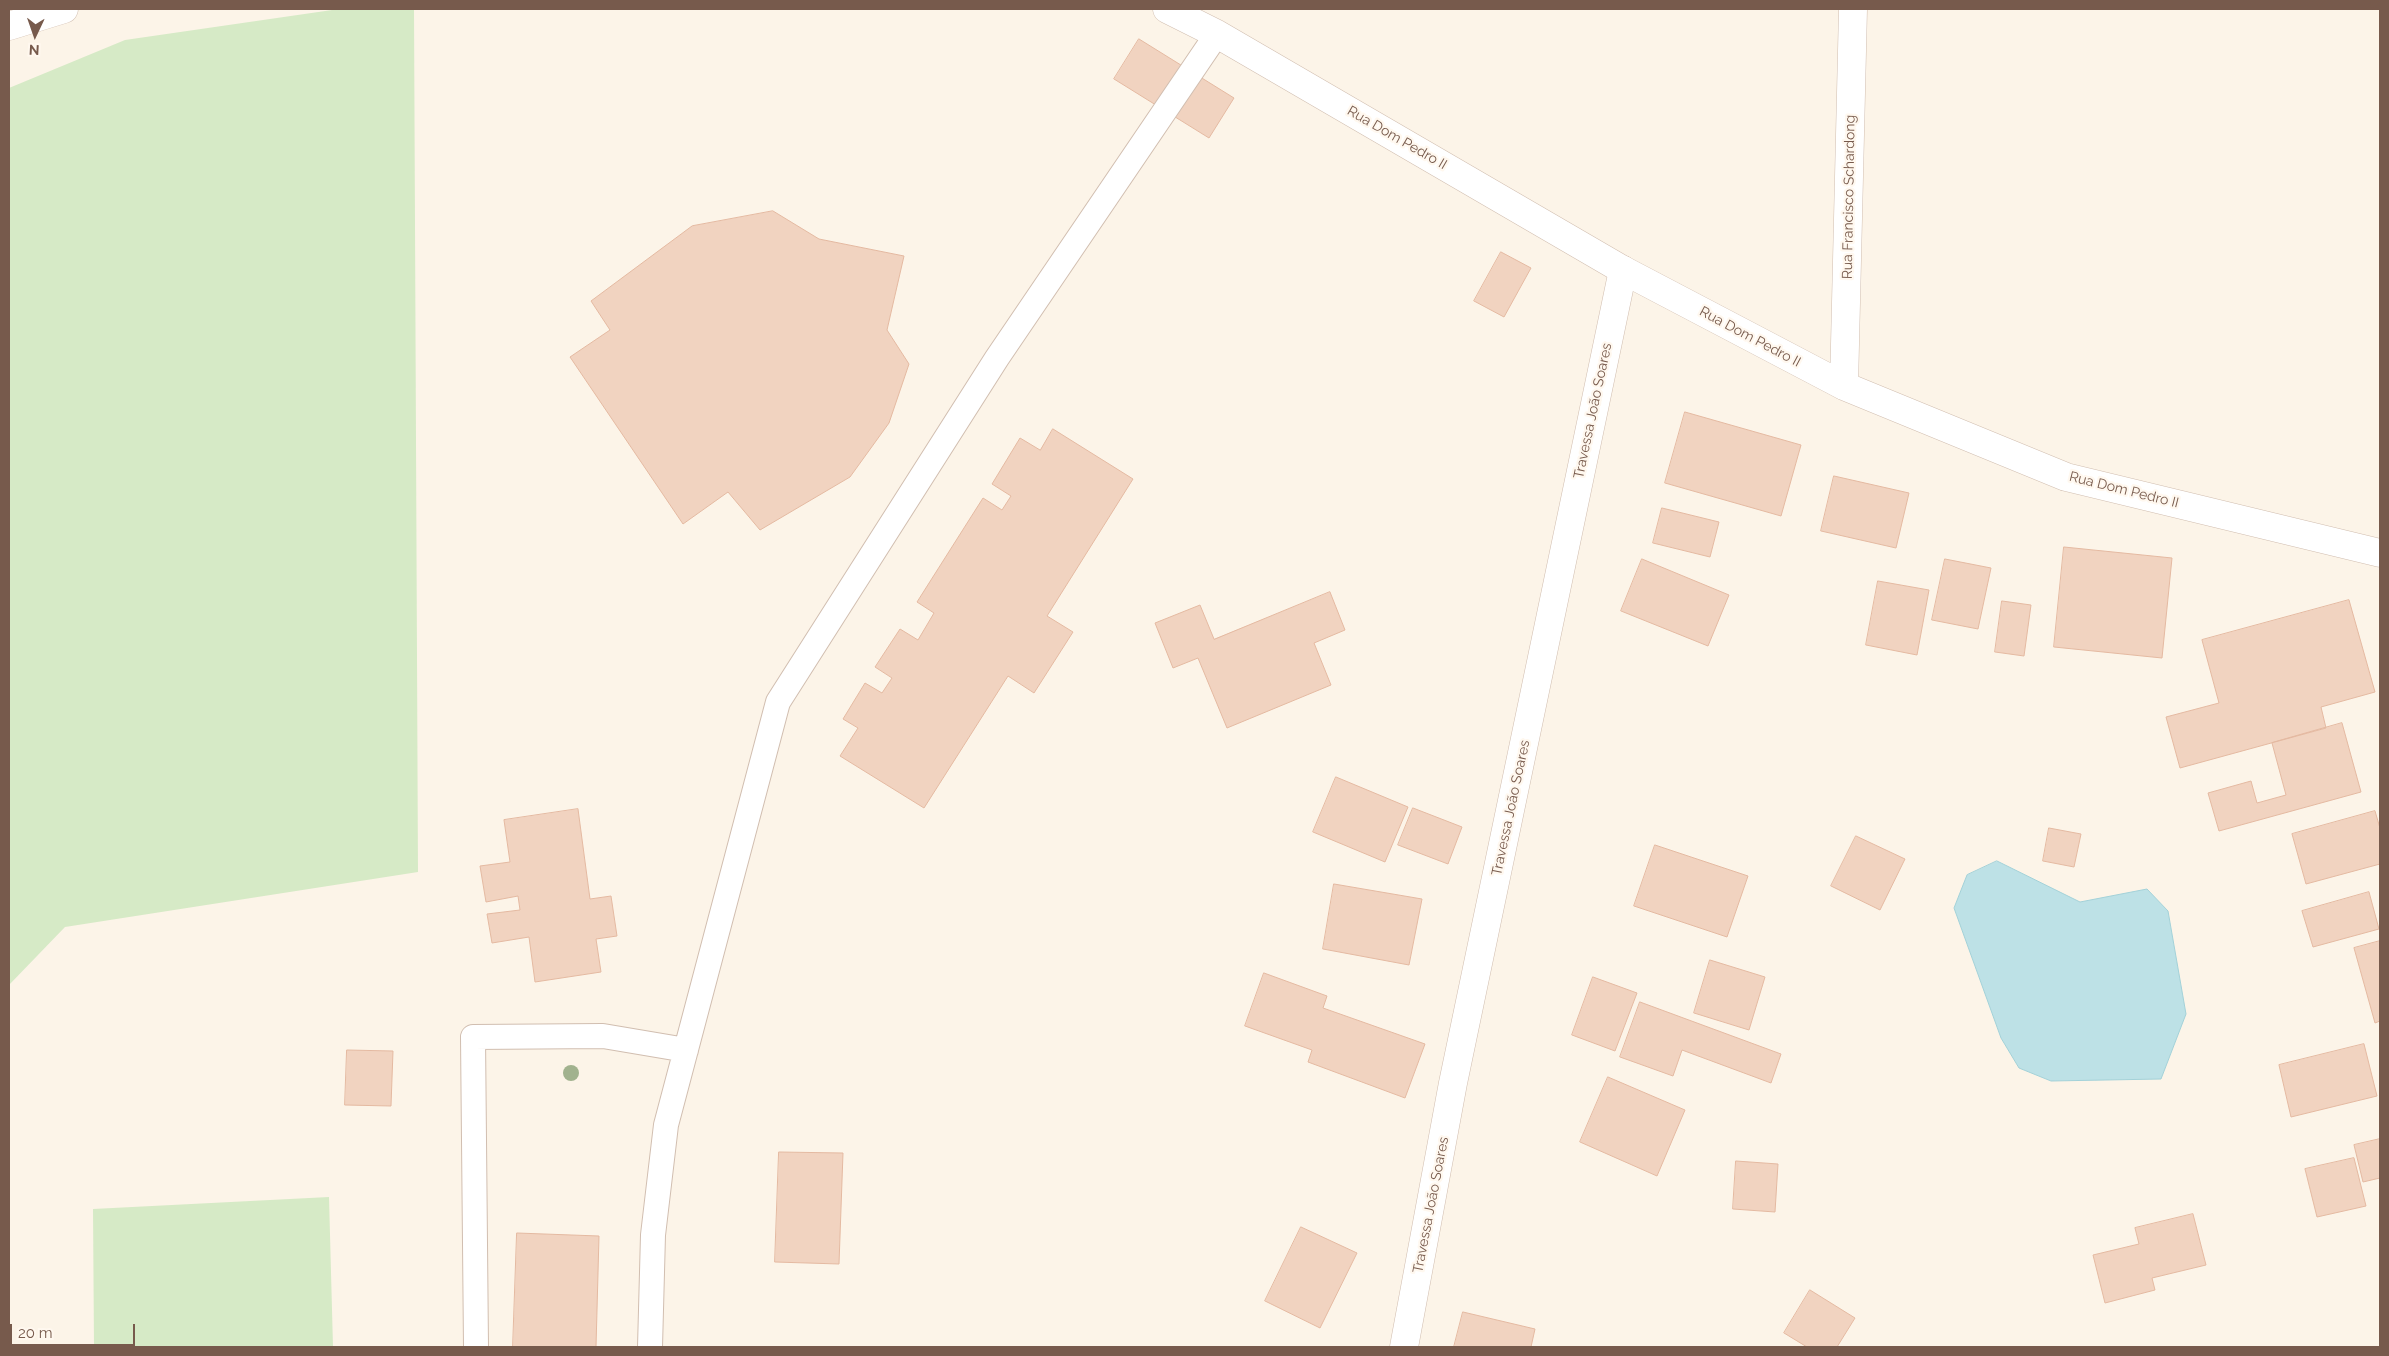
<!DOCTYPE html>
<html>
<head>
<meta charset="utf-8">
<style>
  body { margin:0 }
  #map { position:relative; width:2389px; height:1356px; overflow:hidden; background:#fcf4e8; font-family:Raleway,sans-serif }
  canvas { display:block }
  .frame { position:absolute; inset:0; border:10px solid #775a4c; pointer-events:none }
  .north { position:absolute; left:10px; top:10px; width:50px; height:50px; -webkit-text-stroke:4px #fff8ef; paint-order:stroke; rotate:183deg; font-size:14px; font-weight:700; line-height:20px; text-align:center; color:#775a4c }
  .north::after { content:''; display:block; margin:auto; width:18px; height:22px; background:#775a4c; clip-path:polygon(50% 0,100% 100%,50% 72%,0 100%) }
  .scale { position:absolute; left:10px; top:1324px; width:125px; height:22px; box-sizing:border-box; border:2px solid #775a4c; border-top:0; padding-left:6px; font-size:15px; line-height:18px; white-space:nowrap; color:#775a4c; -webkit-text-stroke:4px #fff8ef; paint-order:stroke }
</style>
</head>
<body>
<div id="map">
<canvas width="2389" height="1356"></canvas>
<div class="frame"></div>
<div class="north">N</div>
<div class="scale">20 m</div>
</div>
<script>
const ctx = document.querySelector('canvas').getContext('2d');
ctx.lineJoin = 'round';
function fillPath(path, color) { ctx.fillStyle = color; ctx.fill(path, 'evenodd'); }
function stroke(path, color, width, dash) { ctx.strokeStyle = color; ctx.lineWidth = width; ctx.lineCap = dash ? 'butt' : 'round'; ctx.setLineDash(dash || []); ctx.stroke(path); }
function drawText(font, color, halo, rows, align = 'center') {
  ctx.font = font + ' Raleway,sans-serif'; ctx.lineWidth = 4.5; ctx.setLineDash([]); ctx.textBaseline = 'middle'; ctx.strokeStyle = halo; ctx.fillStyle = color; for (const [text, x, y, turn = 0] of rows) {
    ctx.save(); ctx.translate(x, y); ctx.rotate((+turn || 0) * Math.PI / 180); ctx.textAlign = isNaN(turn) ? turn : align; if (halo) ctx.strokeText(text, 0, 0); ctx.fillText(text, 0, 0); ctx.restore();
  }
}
const green = new Path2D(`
  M339,9H414L418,872L65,927L9,985V88L125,40Z
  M329,1197L333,1347H94L93,1209Z`);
const water = new Path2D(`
  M1997,861L2080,902L2147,889L2168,911L2186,1014L2161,1079L2051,1081L2019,1068L2001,1038L1954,908L1967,875Z`);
const building = new Path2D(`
  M1139,39L1234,98L1209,138L1114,79Z
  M773,211L819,239L904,256L887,330L909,364L889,423L850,477L760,530L728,492L683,524L570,357L610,330L591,301L692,226Z
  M1501,252L1531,268L1504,317L1474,301Z
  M1685,412L1801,445L1781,516L1665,483Z
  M1053,429L1133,479L1047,616L1073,632L1034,693L1008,676L924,808L840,756L858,728L843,719L865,683L882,693L892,678L875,667L900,629L918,640L934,613L917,602L983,498L1002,510L1011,496L992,484L1020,438L1040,450Z
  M1834,476L1909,493L1896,548L1821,531Z
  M1662,508L1719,522L1710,557L1653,543Z
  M2064,547L2172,558L2162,658L2054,647Z
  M1642,559L1729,595L1708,646L1621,611Z
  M1945,559L1991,568L1978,629L1932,620Z
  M1878,581L1929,590L1917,655L1866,645Z
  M1330,592L1345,630L1314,643L1331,685L1227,728L1198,658L1173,668L1155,623L1200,605L1214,639Z
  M2349,600L2375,692L2321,707L2326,728L2180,768L2166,717L2219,703L2202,640Z
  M2002,601L2031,605L2024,656L1995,652Z
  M2342,723L2361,792L2219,831L2208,793L2251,781L2257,803L2286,795L2272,743Z
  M1336,777L1408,807L1385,862L1313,832Z
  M1413,808L1462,827L1448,864L1398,845Z
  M578,809L590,899L611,896L617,936L596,939L601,972L535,982L529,937L492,943L487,914L520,910L518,896L486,902L480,866L510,862L504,820Z
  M2375,811L2380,828V864L2306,884L2292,834Z
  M2049,828L2081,834L2074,867L2043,861Z
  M1856,836L1905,859L1880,910L1831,886Z
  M1655,845L1748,876L1727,937L1634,906Z
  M1334,884L1422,899L1409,965L1323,949Z
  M2369,892L2379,929L2313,947L2302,911Z
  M2380,941V1021L2375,1023L2354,948Z
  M1710,960L1765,977L1749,1030L1694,1013Z
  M1264,973L1327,996L1323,1008L1425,1044L1405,1098L1308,1062L1312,1050L1245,1026Z
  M1593,977L1637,993L1615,1051L1572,1035Z
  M1640,1002L1781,1054L1771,1083L1682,1050L1673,1076L1620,1057Z
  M2364,1044L2377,1096L2291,1117L2279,1065Z
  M347,1050L393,1051L391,1106L345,1105Z
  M1608,1077L1685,1110L1657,1176L1580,1142Z
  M2380,1139V1178L2363,1182L2354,1145Z
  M779,1152L843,1153L839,1264L775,1262Z
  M2354,1158L2366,1206L2317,1217L2305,1169Z
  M1736,1161L1778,1164L1775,1212L1733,1209Z
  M2193,1214L2206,1265L2152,1278L2155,1290L2105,1303L2093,1255L2139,1244L2135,1228Z
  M1301,1227L1357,1253L1320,1328L1265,1301Z
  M517,1233L599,1236L596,1347H513Z
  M1810,1290L1855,1318L1837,1347H1807L1784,1333Z
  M1463,1312L1535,1329L1531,1347H1454Z`);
const service = new Path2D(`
  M476,1347L473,1037L603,1036L686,1050
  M650,1347L653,1235L666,1125L778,702L997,358L1217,34`);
const minor = new Path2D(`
  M1404,1347L1453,1083L1623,270`);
const tertiary = new Path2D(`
  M1167,9L1217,34L1623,270L1844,386L2066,477L2380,553
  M9,26L64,9
  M1844,386L1853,9`);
const trees = [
  [571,1073]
];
const streetNames = [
  ["Rua Dom Pedro II",1397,138,30],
  ["Rua Francisco Schardong",1849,197,-89],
  ["Rua Dom Pedro II",1750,337,28],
  ["Travessa João Soares",1593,411,-78],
  ["Rua Dom Pedro II",2124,490,14],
  ["Travessa João Soares",1511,808,-78],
  ["Travessa João Soares",1431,1205,-79]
];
fillPath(green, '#d6eac6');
fillPath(water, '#bde1e6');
stroke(water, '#a3d1d8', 1);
fillPath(building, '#f1d3c0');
stroke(building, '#e4b9a1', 1);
stroke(service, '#d1beb0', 26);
stroke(minor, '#d1beb0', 29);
stroke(tertiary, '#d1beb0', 29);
stroke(service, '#fff', 24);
stroke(minor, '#fff', 28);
stroke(tertiary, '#fff', 28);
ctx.fillStyle = '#a1b28e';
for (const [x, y] of trees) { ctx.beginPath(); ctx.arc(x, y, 8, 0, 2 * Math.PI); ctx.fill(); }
drawText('14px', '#775a4c', '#fff8ef', streetNames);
</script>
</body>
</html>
